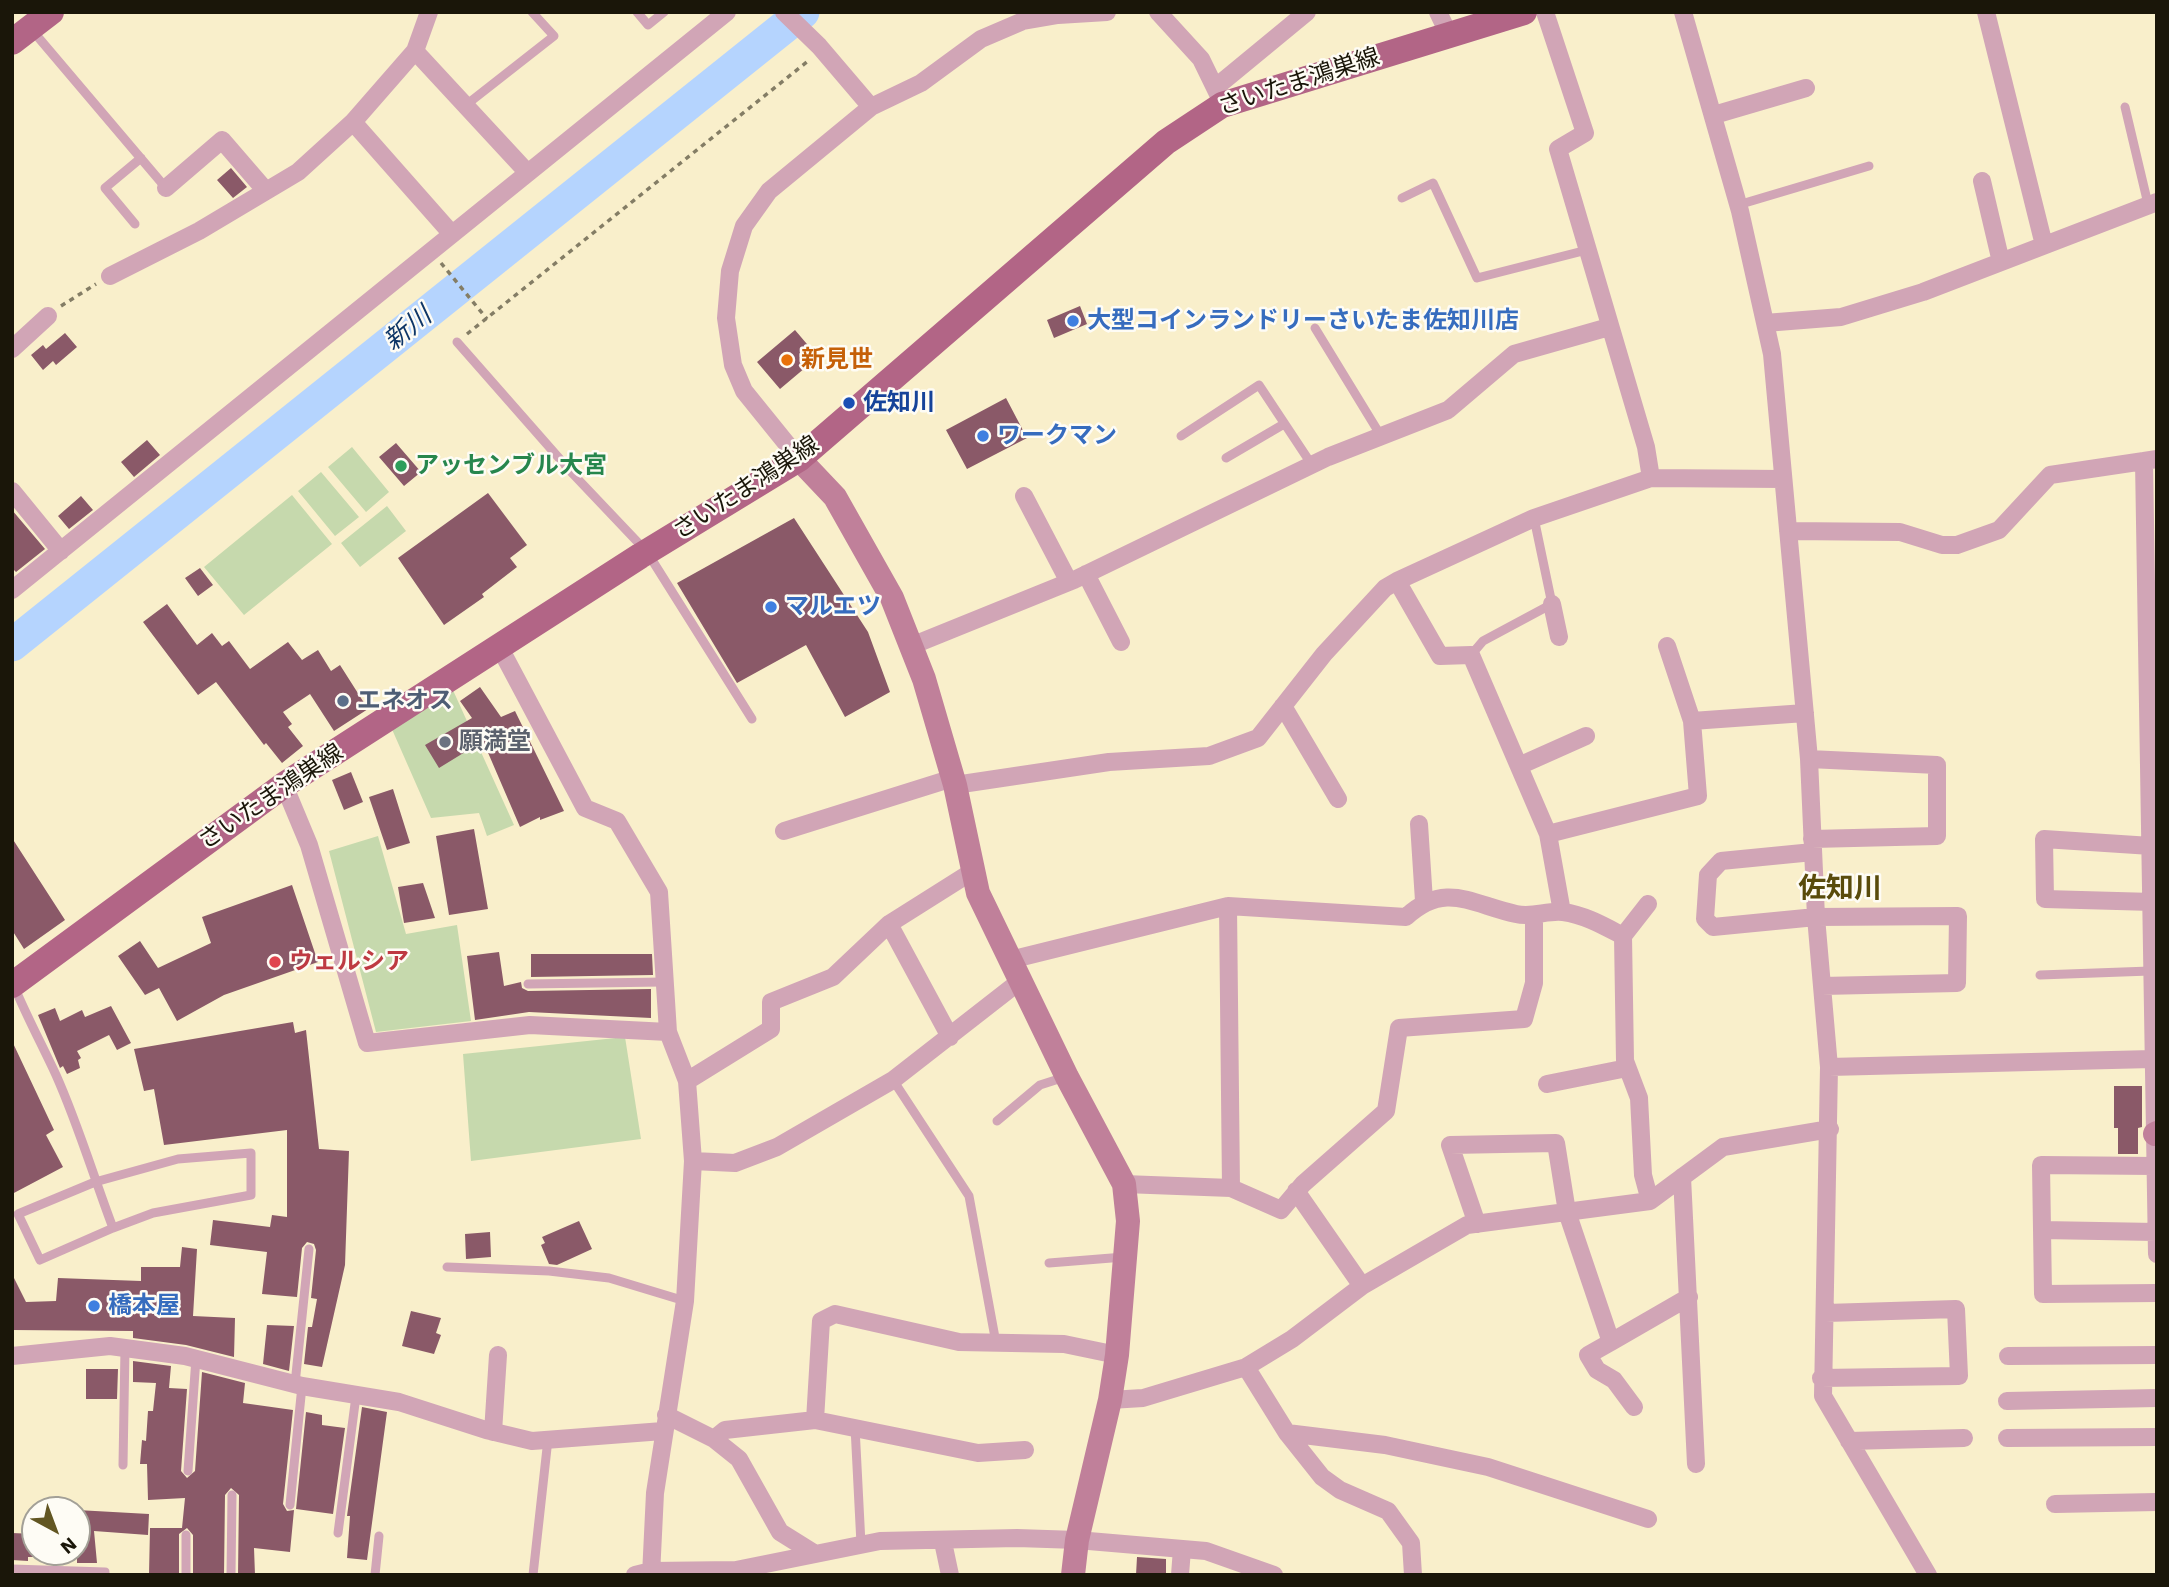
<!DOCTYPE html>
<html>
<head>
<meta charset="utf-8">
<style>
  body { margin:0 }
  #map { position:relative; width:2169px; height:1587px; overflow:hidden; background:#f9efcb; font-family:"Work Sans",sans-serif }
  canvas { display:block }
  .frame { position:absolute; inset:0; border:14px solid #1a1609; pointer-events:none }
  .north { position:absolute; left:21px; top:1496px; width:70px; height:70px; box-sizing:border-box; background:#fefcf5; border:2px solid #a3a097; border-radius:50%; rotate:139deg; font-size:19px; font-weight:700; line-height:28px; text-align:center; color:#1a1609 }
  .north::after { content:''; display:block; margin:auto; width:24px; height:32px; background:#625622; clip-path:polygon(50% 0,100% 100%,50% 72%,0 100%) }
</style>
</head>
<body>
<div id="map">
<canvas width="2169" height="1587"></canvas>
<div class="frame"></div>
<div class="north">N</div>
</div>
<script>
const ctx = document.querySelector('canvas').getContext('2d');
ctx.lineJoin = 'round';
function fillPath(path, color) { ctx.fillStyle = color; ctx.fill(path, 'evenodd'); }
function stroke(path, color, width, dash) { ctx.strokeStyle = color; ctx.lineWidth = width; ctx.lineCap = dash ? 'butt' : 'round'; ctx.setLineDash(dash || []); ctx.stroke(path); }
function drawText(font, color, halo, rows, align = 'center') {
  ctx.font = font + ' "Work Sans","Noto Sans JP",sans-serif'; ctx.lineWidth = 5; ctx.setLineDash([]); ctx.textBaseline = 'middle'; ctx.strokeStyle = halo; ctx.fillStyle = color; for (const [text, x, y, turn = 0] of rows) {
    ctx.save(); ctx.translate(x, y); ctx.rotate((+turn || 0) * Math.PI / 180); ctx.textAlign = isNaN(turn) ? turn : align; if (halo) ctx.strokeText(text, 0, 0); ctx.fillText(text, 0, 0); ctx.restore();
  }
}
const green = new Path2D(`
  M352,447L389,492L366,512L328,467Z
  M321,472L359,517L335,536L298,491Z
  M292,495L332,544L244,615L204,567Z
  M387,506L406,531L360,567L341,543Z
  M452,688L514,825L487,836L479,813L431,818L391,727Z
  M378,836L406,934L457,925L471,1021L376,1032L329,851Z
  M625,1037L641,1139L471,1161L463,1054Z`);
const river = new Path2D(`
  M12,645L803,12`);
const building = new Path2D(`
  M231,168L247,187L233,198L217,180Z
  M1080,306L1087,324L1054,338L1047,320Z
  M795,330L818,357L780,389L757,362Z
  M65,333L77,347L56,365L53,361L43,370L31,355L43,345L46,349Z
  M1006,398L1027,438L967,469L946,430Z
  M147,440L160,455L134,477L121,462Z
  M396,443L421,472L404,486L379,457Z
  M488,493L527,545L510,558L517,567L482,594L484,597L444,625L398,558Z
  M81,496L93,510L69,529L58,516Z
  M12,510L45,549L16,572L12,568Z
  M794,518L868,632L890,692L845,717L806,645L737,683L677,583Z
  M200,568L213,585L198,596L185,578Z
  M167,604L197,645L212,633L222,646L229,641L250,669L288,642L302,660L318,650L331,671L340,665L368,709L334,731L310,694L283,712L292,724L288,727L303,746L282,763L266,743L264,745L216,682L198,695L143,622Z
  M480,687L501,717L515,711L564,811L540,820V817L520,827L483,741L439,768L425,745L472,718L460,701Z
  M351,772L363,802L344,810L332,780Z
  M393,789L410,843L387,850L369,797Z
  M474,829L488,909L449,915L436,836Z
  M12,838L65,920L24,949L12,930Z
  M423,883L435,918L404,923L398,887Z
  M292,885L318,962L224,995L177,1021L159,988L145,995L118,956L140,941L158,968L211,943L202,917Z
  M499,952L504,986L521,982L522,988L528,991L651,989V1018L529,1012L475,1020L467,956Z
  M531,954H652L653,975L531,977Z
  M111,1006L131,1043L117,1050L109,1035L77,1051L81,1058L78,1060L80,1068L67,1074L63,1066L60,1068L38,1015L55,1008L60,1021L82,1010L85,1017Z
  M293,1022L295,1033L306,1030L319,1149L349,1151L345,1265L322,1367L304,1364L308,1327H312L317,1299L311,1298L316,1250L314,1244L307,1242L302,1248L297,1297L262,1294L267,1252L210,1245L213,1220L270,1227L272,1215L287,1217V1130L164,1145L154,1089L144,1091L134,1049Z
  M12,1041L54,1130L46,1135L63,1167L12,1194Z
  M2114,1086H2142V1127L2138,1128V1154H2118V1128H2114Z
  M579,1221L592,1249L557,1265L549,1264L541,1245L545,1243L542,1237Z
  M490,1232L491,1257L466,1259L465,1234Z
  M182,1247L197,1249L193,1316L235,1318L234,1357L186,1345L133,1338V1331L12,1330V1274L26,1302L56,1301L58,1278L141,1281V1267H180Z
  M411,1311L441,1318L436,1333L441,1335L434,1354L402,1346Z
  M267,1325L294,1326L289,1371L263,1364Z
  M133,1361L171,1366L169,1388L187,1389L181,1471L187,1478L195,1471L202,1372L245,1383L243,1403L293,1410L283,1504L287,1511L294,1510L290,1552L254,1548L255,1575H238L239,1495L231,1488L225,1495L224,1575H193V1535L187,1528L179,1534V1575H149L150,1528H182L185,1498L148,1500L147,1464H140L142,1440L146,1441L148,1411H153L156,1383L133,1382Z
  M86,1369H118L117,1399H86Z
  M362,1407L387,1412L367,1560L347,1558L350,1516H347Z
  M306,1412L322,1415V1425L345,1428L333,1514L296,1509Z
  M77,1510L149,1514L148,1535L94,1531L97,1563H77Z
  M12,1533L35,1534V1557H28V1561L12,1560Z
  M1137,1557L1166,1559V1575H1136Z`);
const path = new Path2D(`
  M441,263L487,319
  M61,306L96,284
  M467,334L808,61`);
const lane = new Path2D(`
  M637,12L648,25L664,12
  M32,30L166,188
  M466,105L554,36L532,12
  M2125,107L2148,204
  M1402,198L1433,183L1477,278L1587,250
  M1738,205L1869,166
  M135,224L105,188L141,158
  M1315,328L1381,436
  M457,342L573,474L647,552L752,719
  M1181,436L1259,385L1312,465
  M1226,458L1284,424
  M1471,655L1483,641L1552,604L1534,518
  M2040,975L2150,971
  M528,984L663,982
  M14,986C27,1017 42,1045 56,1075C78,1124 94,1178 113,1228L40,1260L18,1214L95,1182L178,1159L251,1153V1195L153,1213L113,1228
  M893,1080L969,1196L996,1343
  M997,1121L1040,1085L1065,1077
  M1049,1263L1124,1257
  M447,1267L549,1271L609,1278L685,1301
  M295,1384L309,1249
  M855,1427L861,1544
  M123,1465L125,1348
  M188,1471L196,1358
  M290,1505L302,1386
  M338,1533L356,1396
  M12,1569L105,1572V1575
  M186,1575V1535
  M231,1575L232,1495
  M375,1575L379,1536
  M533,1575L548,1439`);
const street = new Path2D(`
  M784,12L819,46L871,107
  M1158,12L1201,59L1219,96
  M1438,12L1449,35
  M1545,12L1585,133L1558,149L1646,447L1651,478
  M1683,12L1740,211L1772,354L1809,759L1816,917L1829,1067L1823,1396L1928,1575
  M1986,12L2044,245
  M415,51L527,172
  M1216,87L1307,12
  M1714,115L1806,88
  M353,122L451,233
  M1982,181L2001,262
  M166,188L222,140L266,191
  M110,276L199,231L298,172L353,122L415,51L429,12
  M1765,323L1841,317L1923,292L2157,202
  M12,349L48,316
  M799,459L744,391L733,365L726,318L730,271L744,226L769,191L871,107L921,83L981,39L1023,21L1058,15L1107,12
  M2157,459L2144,461L2157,1254
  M12,491L61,551
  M1024,496L1069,582
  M1788,531L1900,532L1942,545H1957L1999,530L2050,475L2144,461
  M1086,574L1121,642
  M1397,581L1440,656L1471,655L1548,834L1562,912
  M12,590L727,12
  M1552,604L1559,637
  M911,646L1074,580L1328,457L1448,410L1514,354L1609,327
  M500,648L585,808L617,821L659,892L668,1032L687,1081L693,1161L685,1301L655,1493L651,1575
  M1283,706L1338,799
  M1692,721L1805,713
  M1809,759L1937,765V836L1812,839
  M1521,765L1586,736
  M284,785L309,845L367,1043L530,1025L668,1032
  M955,785L1109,762L1209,756L1258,738L1324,654L1385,588L1397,581L1534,518L1651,478L1783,479
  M1419,824L1424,901
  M784,831L953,778
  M1548,834L1698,796L1692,721L1667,646
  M2151,846L2044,839L2045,899L2153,902
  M1813,852L1721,861L1708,875L1705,919L1713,927L1816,917L1958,916L1957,983L1822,986
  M1648,904L1623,936L1625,1061L1639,1098L1643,1175L1650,1201
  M1228,906L1231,1188
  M889,924L950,1037
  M1010,960L1228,906L1406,917C1445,881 1471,904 1516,914C1533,918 1547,910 1563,912C1585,915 1604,926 1623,936
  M1829,1067L2152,1059
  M687,1081L771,1029V1002L833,977L889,924L973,871
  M1547,1084L1627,1068
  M693,1161L735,1163L777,1147L893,1080L1020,981
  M2155,1166L2041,1165L2043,1294L2157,1293
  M1682,1177L1696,1464
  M1124,1184L1231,1188L1281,1210L1303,1184L1386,1111L1399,1028L1524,1019L1534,983V917
  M1296,1191L1362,1286
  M1477,1224L1450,1145L1556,1143L1567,1212L1611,1342L1689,1297
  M2042,1230L2156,1232
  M1611,1342L1588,1355L1597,1370L1614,1380L1634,1407
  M12,1356L110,1346L185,1356L302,1386L399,1402L486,1430L532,1441L663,1431
  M2008,1356L2157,1355
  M1246,1367L1287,1433L1385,1445L1488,1467L1648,1519
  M1821,1378L1959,1376L1956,1309L1826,1313
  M1110,1400L1143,1398L1246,1367L1292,1339L1362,1286L1467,1225L1650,1201L1723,1147L1830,1129
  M2007,1401L2157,1398
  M666,1415L714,1439L739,1459L780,1532L812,1552
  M815,1420L821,1321L835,1314L959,1342L1064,1344L1117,1355
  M493,1432L498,1355
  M1287,1433L1322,1477L1340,1490L1388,1511L1411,1543L1413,1575
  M2007,1438L2157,1437
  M714,1439L725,1430L815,1420L978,1453L1025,1450
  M1849,1441L1964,1438
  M2055,1504L2157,1502
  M943,1542L950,1575
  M635,1575L651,1571L736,1570L880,1541L1017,1538L1077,1540L1206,1551L1274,1575
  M1180,1575L1182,1549`);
const secondary = new Path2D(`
  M799,459L835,497L892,598L924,679L955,785L978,893L1067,1077L1124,1184L1128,1221L1117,1355L1110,1400L1077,1540L1073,1575
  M2155,1134L2157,1133`);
const primary = new Path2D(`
  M12,42L51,12
  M12,985L284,785L640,556L799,459L1166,142L1222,105L1524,12`);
const markers = [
  [1073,321,7,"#3f7fe0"],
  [787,360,7,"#e8710a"],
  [849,403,7,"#1a4fb4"],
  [983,436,7,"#3f7fe0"],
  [401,466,7,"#2e9e5b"],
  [771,607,7,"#3f7fe0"],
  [343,701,7,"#5c6f8a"],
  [445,742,7,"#6b7280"],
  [275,962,7,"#e0444e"],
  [94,1306,7,"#3f7fe0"]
];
const streetNames = [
  ["さいたま鴻巣線",1299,82,-18],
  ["さいたま鴻巣線",746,488,-33],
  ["さいたま鴻巣線",271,797,-34]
];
const shopNames = [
  ["大型コインランドリーさいたま佐知川店",1087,321],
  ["ワークマン",997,436],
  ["マルエツ",785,607],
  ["橋本屋",108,1306]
];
const foodNames = [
  ["新見世",801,360]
];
const transitNames = [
  ["佐知川",863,403]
];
const leisureNames = [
  ["アッセンブル大宮",415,466]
];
const serviceNames = [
  ["エネオス",357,701]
];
const worshipNames = [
  ["願満堂",459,742]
];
const healthNames = [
  ["ウェルシア",289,962]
];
const waterNames = [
  ["新川",408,329,-39]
];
const quarterNames = [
  ["佐知川",1840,889]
];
fillPath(green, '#c6d9ad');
stroke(river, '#b5d4fe', 33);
fillPath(building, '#8a5968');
stroke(path, '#847d65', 3.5, [5, 5]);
stroke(lane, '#d1a5b6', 9);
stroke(street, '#d1a5b6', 18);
stroke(secondary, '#c0809a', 24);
stroke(primary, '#b26586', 26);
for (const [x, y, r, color] of markers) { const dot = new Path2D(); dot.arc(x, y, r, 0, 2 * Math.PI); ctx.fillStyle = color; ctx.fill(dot); stroke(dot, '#fefcf5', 2.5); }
drawText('24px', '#1a1609', '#fefcf5', streetNames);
drawText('bold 24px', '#366cbe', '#fefcf5', shopNames, 'left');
drawText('bold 24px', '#c56008', '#fefcf5', foodNames, 'left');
drawText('bold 24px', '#164399', '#fefcf5', transitNames, 'left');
drawText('bold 24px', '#27864d', '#fefcf5', leisureNames, 'left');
drawText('bold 24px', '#4e5e75', '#fefcf5', serviceNames, 'left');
drawText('bold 24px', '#5b616d', '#fefcf5', worshipNames, 'left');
drawText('bold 24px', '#be3a42', '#fefcf5', healthNames, 'left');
drawText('italic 26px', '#0e3667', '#fefcf5', waterNames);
drawText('bold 28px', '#594b0b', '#fefcf5', quarterNames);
</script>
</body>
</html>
